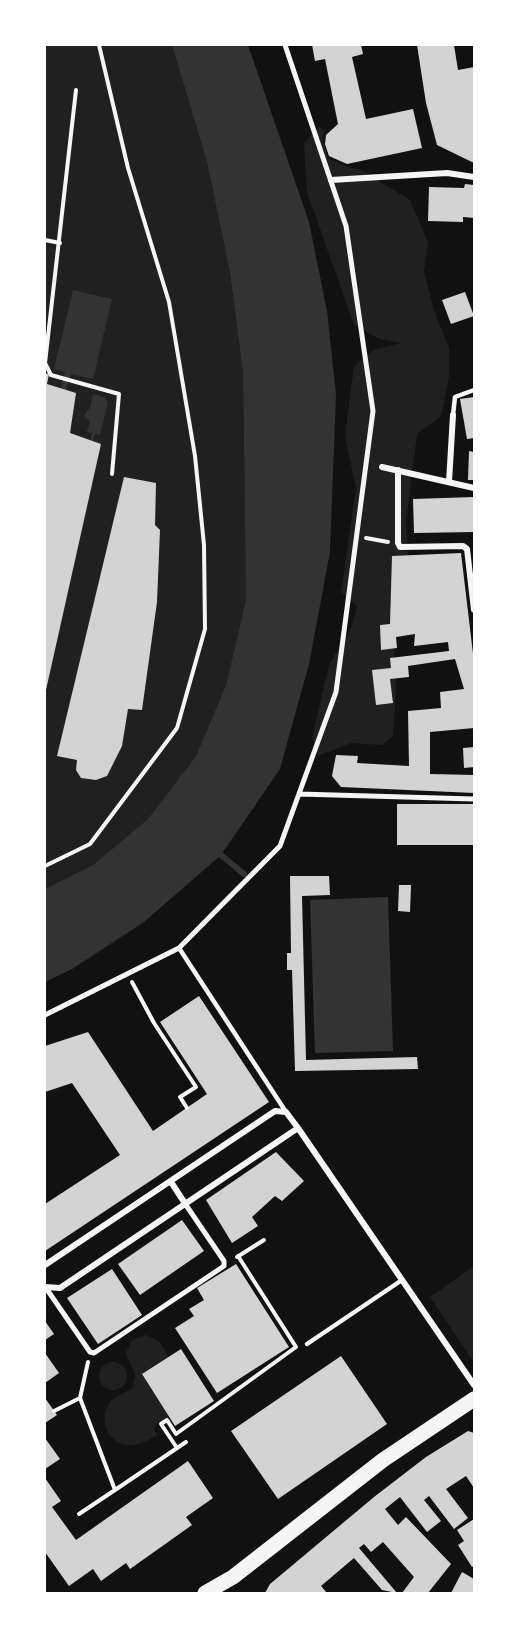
<!DOCTYPE html>
<html>
<head>
<meta charset="utf-8">
<style>
  body { margin:0 }
  #map { position:relative; width:519px; height:1638px; overflow:hidden; background:#111; font-family:Helvetica,sans-serif }
  canvas { display:block }
  .frame { position:absolute; inset:0; border:46px solid #fff; pointer-events:none }
</style>
</head>
<body>
<div id="map">
<canvas width="519" height="1638"></canvas>
<div class="frame"></div>
</div>
<script>
const ctx = document.querySelector('canvas').getContext('2d');
ctx.lineJoin = 'round';
function fillPath(path, color) { ctx.fillStyle = color; ctx.fill(path, 'evenodd'); }
function stroke(path, color, width, dash) { ctx.strokeStyle = color; ctx.lineWidth = width; ctx.lineCap = dash ? 'butt' : 'round'; ctx.setLineDash(dash || []); ctx.stroke(path); }
const green = new Path2D(`
  M45,45H172L207,162L230,273L243,373L246,600L226,685L196,756L148,819L93,865L45,889Z
  M319,127L325,130L322,138L328,158L344,166L361,170L410,200L428,242L424,271L434,310L449,348V376L441,416L417,434L406,521L409,566L394,654L396,691L393,736L382,745L351,743L318,756L312,737L329,665L352,626L357,606L341,592L356,488L345,436L354,366L374,350L402,343L379,339L354,325L307,192L304,143Z
  M474,1266V1358L472,1360L430,1297Z
  M146,1335L159,1341L169,1357L142,1375L169,1417L154,1427L157,1435C148,1440 137,1447 126,1445C106,1441 99,1419 109,1403C115,1395 126,1394 133,1387L135,1374L126,1353L132,1340Z
  M99 1376a14 14 0 1 1 28 0a14 14 0 1 1-28 0Z`);
const water = new Path2D(`
  M172,45H248L309,222L327,311L336,394L330,552L309,664L280,769L221,855L144,922L72,969L45,982V889L93,865L148,819L196,756L226,685L246,600L243,373L230,273L207,162Z
  M73,290L112,299L93,379L71,374L66,390L61,388L65,372L54,369Z
  M93,394L104,397L108,402L100,435L95,434L93,441L90,440L92,433L87,432L90,422L84,415L90,408Z
  M388,897L393,1051L315,1053L310,900Z`);
const stream = new Path2D(`
  M221,855L244,874`);
const building = new Path2D(`
  M312,45H361L363,54L352,57L366,119L413,109L422,148L347,164L329,156L325,144L326,135L338,124L325,59L315,61Z
  M417,45H454L458,70L474,67V163L437,145L426,103Z
  M465,184L474,185V218L463,217V222L428,221L429,187L464,188Z
  M465,292L474,316L451,324L442,300Z
  M45,373L49,374L47,384L76,393L70,433L101,444L46,690Z
  M474,397V438L467,439L460,399Z
  M469,451L474,452V480H468Z
  M124,477L156,483L155,525L160,530L157,602L142,710L128,709L122,746L107,776L96,780L81,778L76,770L77,760L57,756Z
  M474,497V532L414,533L413,499Z
  M461,553L474,662V728L430,732V774L474,775V793L341,787L332,776L336,755L358,756L357,763L409,766L408,711L441,708L440,692L464,689L455,659L408,666L409,677L390,679L393,703L376,705L372,670L391,668L390,658L449,651L448,642L414,646L415,634L396,637L397,648L381,650L380,625L390,624L392,556Z
  M474,747V767L464,768L463,748Z
  M397,804H474V845H397Z
  M290,876H329L330,895L302,896L306,1060L417,1057L418,1069L295,1071L292,970H287V953H291Z
  M399,885H411L410,912L398,911Z
  M199,996L269,1102L45,1251V1204L120,1155L72,1083L45,1092V1046L88,1032L153,1131L207,1094L160,1022Z
  M276,1152L304,1181L282,1201L275,1196L252,1217L258,1226L232,1243L206,1200Z
  M182,1220L204,1251L140,1295L118,1264Z
  M236,1264L289,1347L217,1393L175,1328L194,1316L189,1309L204,1300L197,1288Z
  M112,1269L142,1315L98,1344L67,1298Z
  M45,1321L54,1334L45,1340Z
  M181,1349L214,1401L175,1426L142,1374Z
  M45,1353L59,1373L45,1383Z
  M341,1356L387,1424L278,1499L231,1431Z
  M45,1398L57,1415L45,1423Z
  M468,1431L474,1433V1488L466,1476L446,1489L468,1518L454,1529L429,1496L424,1500L441,1521L427,1532L400,1497L385,1509L398,1525L406,1517L451,1564L428,1593H402L414,1577L383,1542L371,1552L364,1544L359,1548L397,1593L382,1590L354,1558L321,1586L327,1593H265L270,1584L374,1497L426,1457Z
  M45,1438L60,1459L45,1469Z
  M188,1461L213,1498L186,1517L192,1525L130,1569L126,1563L101,1581L93,1569L69,1586L45,1552V1478L61,1501L52,1507L76,1540Z
  M474,1519V1566L472,1567L458,1545L464,1541L457,1530Z
  M462,1572L474,1579V1593H451Z`);
const path = new Path2D(`
  M45,240L60,243
  M45,363L76,90
  M45,363L51,375L119,394L112,474
  M366,538L388,542
  M45,866L90,844L177,728L205,629L204,545L195,456L169,302L128,168L99,45
  M132,982L154,1023L196,1087L180,1097L187,1108
  M237,1257L264,1240
  M54,1411L80,1398L88,1362
  M177,1448L161,1424L167,1420L176,1434L296,1347L238,1256
  M115,1490L186,1442
  M79,1514L115,1490L80,1398`);
const service = new Path2D(`
  M453,415L455,397L474,390
  M179,948L286,1112
  M307,1344L402,1280`);
const pedestrian = new Path2D(`
  M299,794L474,799
  M45,1015L179,948L280,846L336,692L373,411L346,226L285,45
  M46,1288L90,1352L94,1353L224,1266V1261L186,1205`);
const minor = new Path2D(`
  M331,180L447,173L474,177
  M382,467L474,488
  M398,470V543L400,547L463,546L467,549L474,610
  M449,482L453,415
  M298,1128L474,1385
  M171,1182L186,1205
  M45,1265L275,1111L286,1112L298,1128L60,1288L45,1287`);
const primary = new Path2D(`
  M205,1593L233,1577L383,1460L474,1399`);
fillPath(green, '#202020');
fillPath(water, '#333');
stroke(stream, '#333', 6);
fillPath(building, '#d3d3d3');
stroke(path, '#f5f5f5', 4);
stroke(service, '#f5f5f5', 4.5);
stroke(pedestrian, '#f5f5f5', 5);
stroke(minor, '#f5f5f5', 6);
stroke(primary, '#f5f5f5', 15);
</script>
</body>
</html>
